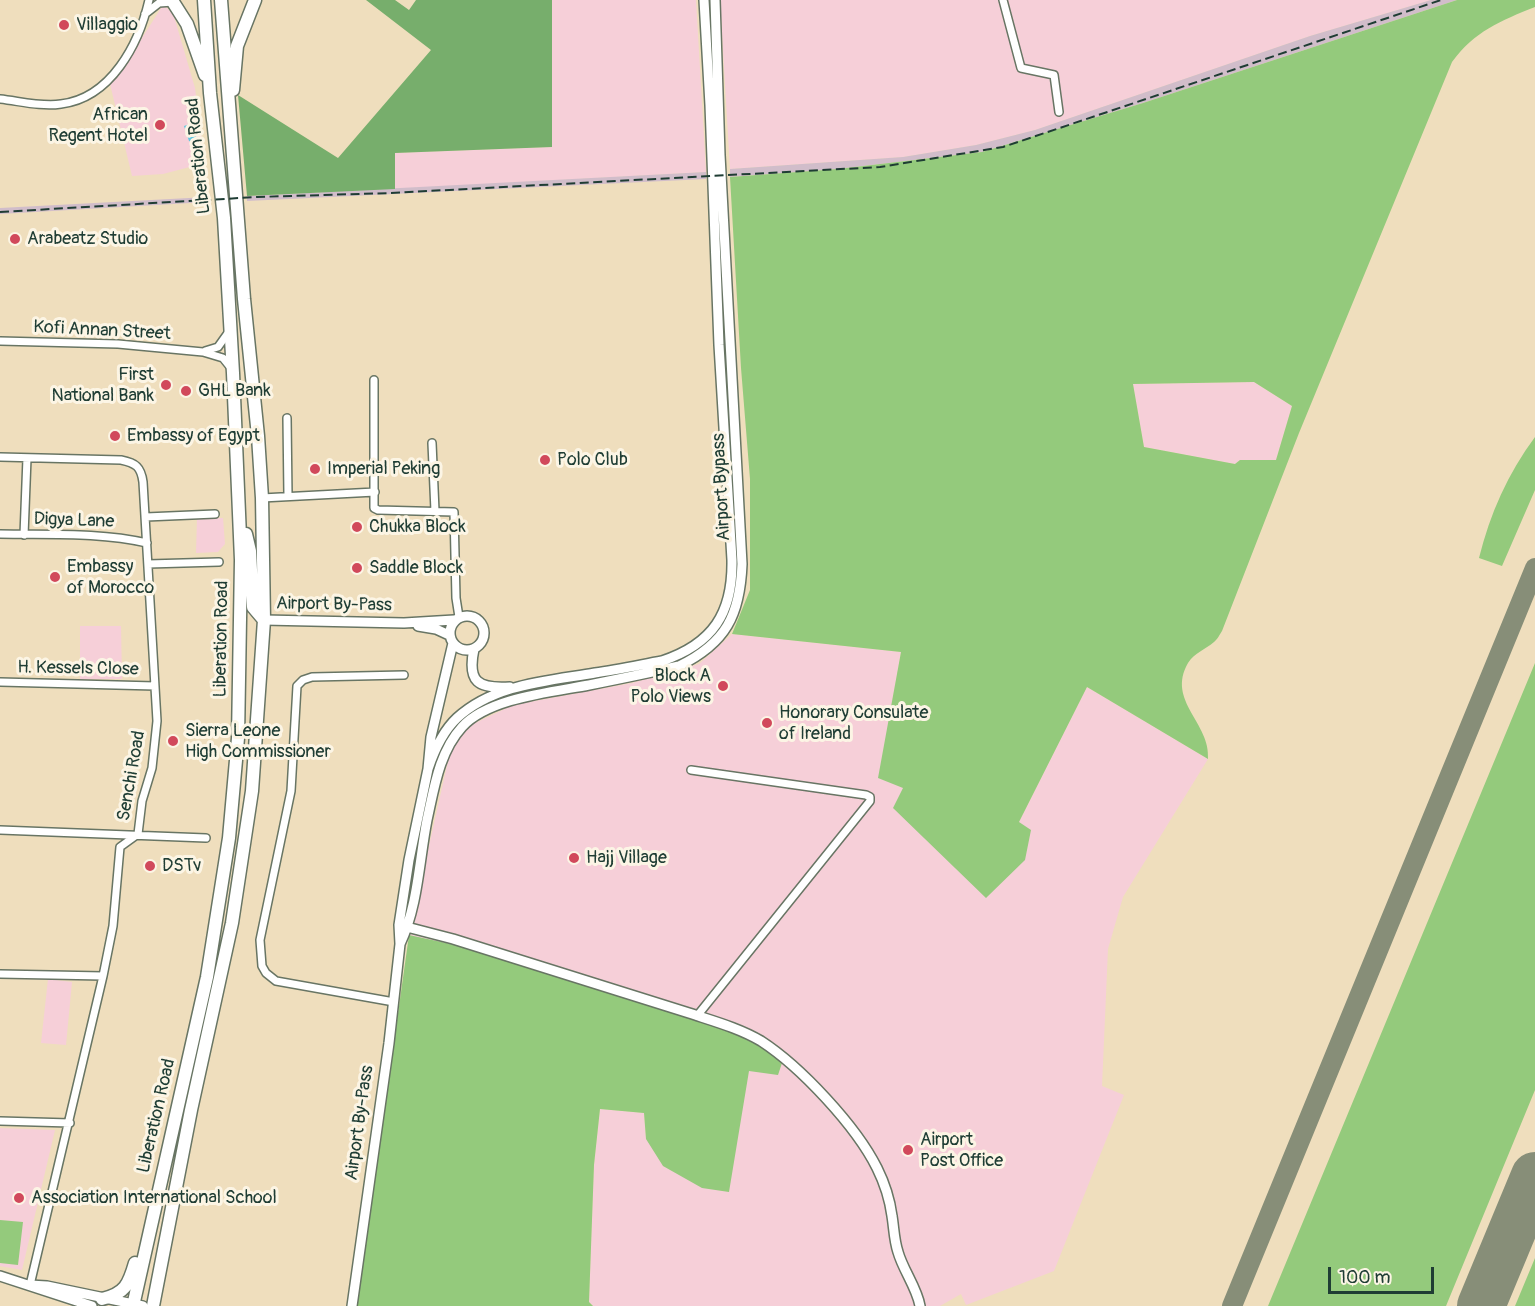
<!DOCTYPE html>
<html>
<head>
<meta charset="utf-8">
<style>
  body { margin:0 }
  #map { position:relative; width:1535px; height:1306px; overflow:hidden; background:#efdebd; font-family:Pangolin,sans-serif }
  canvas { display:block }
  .scale { position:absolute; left:1328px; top:1267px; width:106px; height:27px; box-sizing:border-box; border:3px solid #1f3d34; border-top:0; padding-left:8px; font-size:18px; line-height:21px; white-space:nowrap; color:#1f3d34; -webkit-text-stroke:4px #fcf5e5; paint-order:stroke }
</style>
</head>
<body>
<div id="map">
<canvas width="1535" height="1306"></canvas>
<div class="scale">100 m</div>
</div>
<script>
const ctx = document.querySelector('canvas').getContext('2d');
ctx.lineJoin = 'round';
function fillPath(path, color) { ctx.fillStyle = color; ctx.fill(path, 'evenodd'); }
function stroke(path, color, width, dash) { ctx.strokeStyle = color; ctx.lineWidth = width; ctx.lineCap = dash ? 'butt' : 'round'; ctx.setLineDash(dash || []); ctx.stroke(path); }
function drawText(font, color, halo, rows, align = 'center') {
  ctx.font = font + ' Pangolin,sans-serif'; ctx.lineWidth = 6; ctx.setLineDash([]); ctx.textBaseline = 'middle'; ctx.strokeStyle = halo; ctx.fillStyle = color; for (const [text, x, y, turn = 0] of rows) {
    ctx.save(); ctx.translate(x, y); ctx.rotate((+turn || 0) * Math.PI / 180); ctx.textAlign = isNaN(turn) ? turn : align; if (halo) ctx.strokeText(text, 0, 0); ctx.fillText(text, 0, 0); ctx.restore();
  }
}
const built = new Path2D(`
  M552,0H696L706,172L395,189V153L552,147Z
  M720,0H1431L1310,36L1035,130L976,145L903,157L730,169Z
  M163,5L173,13L195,88L205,163L163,174L132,176L110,84L126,63Z
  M1254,382L1292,406L1276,460H1240L1235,464L1144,447L1133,384Z
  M197,518H223L225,544L218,552L196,553Z
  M80,626H121L122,679H80Z
  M732,634L901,652L879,778L1019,822L1087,687L1208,759L1123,897L1108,949L1102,1086L1124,1095L1054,1271L966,1305L961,1294L940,1306H593L589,1302L594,1165L600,1109L644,1113L646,1139L749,1071L409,935L450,752L469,726L513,705L632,683L699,664Z
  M48,979L72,982L66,1045L41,1043Z
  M0,1128L55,1130L22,1270L0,1266Z`);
const industrial = new Path2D(`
  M1431,0H1457L1143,103L982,152L838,169L730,177V169L903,157L976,145L1035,130L1310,36Z
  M706,172V179L247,201V196Z
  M208,197V202L0,214V208Z`);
const green = new Path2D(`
  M1457,0H1535V7C1500,21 1475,31 1452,62L1299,433L1222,631C1220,634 1217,640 1214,642C1205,650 1195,652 1188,663C1166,701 1211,723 1208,759L1087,687L1019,822L1031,830L1025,860L986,898L893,808L903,788L878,778L901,652L732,634L750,590V479L741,368L730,177L838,169L982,152L1143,103ZM1254,382L1292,406L1276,460H1240L1235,464L1144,447L1133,384Z
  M1535,437V490L1502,566L1479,558C1490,514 1508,473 1535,437Z
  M1535,663V1090L1446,1306H1268Z
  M409,935L525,960L715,1024L763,1047L782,1063L778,1075L749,1071L729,1192L702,1188L663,1166L646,1139L644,1113L600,1109L594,1165L589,1302L593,1306H357Z
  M0,1220L23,1222L18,1265L0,1263Z
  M1535,1258V1306H1515Z`);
const forest = new Path2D(`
  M366,0H395L409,10L416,0H552V147L395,153V189L247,196L238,95L338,158L431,50Z`);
const water = new Path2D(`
  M193,123L197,140L193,143L189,141L184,126Z`);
const taxiway = new Path2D(`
  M1232,1306L1535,568`);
const runway = new Path2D(`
  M1481,1306L1535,1176`);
const street = new Path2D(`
  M1003,0L1021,68L1054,75L1059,112
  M145,14L159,3L173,2
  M0,99C19,101 41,107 61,104C111,98 139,44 149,0
  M0,341L118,344L203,352L223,358L231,368
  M205,351L218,347L228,333
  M374,380V508L378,510L454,512L456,598L459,617
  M287,418L288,496
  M432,443L435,511
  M0,457L121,460C136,463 141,467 143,482L157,721L152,768L142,801L138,834L120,847L113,926L103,976L30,1285
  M262,498L375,492
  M146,517L215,514
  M0,534C49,535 100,532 147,543
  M24,535L27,458
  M148,564L219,562
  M0,682L155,686
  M691,770L866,795L870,797V801L697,1016
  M0,830L206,838
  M0,974L103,976
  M394,1002L276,981L266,973L262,966L260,940L291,791L297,686L303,680L312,677L404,675
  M0,1121L70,1123`);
const secondary = new Path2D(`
  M450 633a17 17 0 1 1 34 0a17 17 0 1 1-34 0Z
  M264,620L404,623L454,620
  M418,626L436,629L449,635
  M474,649C467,682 478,689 510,687
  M428,769C434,751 442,732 457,718C494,684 548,681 595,673C617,670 640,665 662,661C713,644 733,613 732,560L719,345L710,105L704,0
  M399,925L453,939L689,1013C713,1021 739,1028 761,1041C801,1067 856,1126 877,1168C884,1182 890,1201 892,1216C894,1228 894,1240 898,1252C903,1270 917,1288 920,1306
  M400,944C418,906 419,861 427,820C434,789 439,752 462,727C488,698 552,692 589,685C619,679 649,673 679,666C726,643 740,615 742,564L720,155L715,0
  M0,1276L92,1306
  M30,1285L47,1286L143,1306
  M352,1306L389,1043L400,944L399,925L409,860L428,769L431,737L453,643`);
const highway = new Path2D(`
  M173,2L187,24L205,75
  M233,90L237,46L255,0
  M246,534L250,551L253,607L264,620
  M102,1299C125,1294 129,1284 135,1263
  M133,1306L207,977L229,838L238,738L241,560L233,373L224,218L210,93L204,0
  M153,1306L191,1110L232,923L252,791L264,620L262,498L258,436L244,299L221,0`);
const rail = new Path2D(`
  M0,212L257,197L391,193L880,167L1003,147L1441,0`);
const markers = [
  [64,25,6,"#d1495b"],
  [160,125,6,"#d1495b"],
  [15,239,6,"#d1495b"],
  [166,385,6,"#d1495b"],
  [186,391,6,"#d1495b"],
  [115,436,6,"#d1495b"],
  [545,460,6,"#d1495b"],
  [315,469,6,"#d1495b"],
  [357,527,6,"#d1495b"],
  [357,568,6,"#d1495b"],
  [55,577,6,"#d1495b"],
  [723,686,6,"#d1495b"],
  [767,723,6,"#d1495b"],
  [173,741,6,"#d1495b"],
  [574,858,6,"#d1495b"],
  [150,866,6,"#d1495b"],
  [908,1150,6,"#d1495b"],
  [19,1198,6,"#d1495b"]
];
const poiNames = [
  ["Villaggio",76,25],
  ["African",148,115,"right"],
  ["Regent Hotel",148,136,"right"],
  ["Arabeatz Studio",27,239],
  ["First",154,375,"right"],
  ["National Bank",154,396,"right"],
  ["GHL Bank",198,391],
  ["Embassy of Egypt",127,436],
  ["Polo Club",557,460],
  ["Imperial Peking",327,469],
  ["Chukka Block",369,527],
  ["Embassy",67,567],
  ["of Morocco",67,588],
  ["Saddle Block",369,568],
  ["Block A",711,676,"right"],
  ["Polo Views",711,697,"right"],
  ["Honorary Consulate",779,713],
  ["of Ireland",779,734],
  ["Sierra Leone",185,731],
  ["High Commissioner",185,752],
  ["Hajj Village",586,858],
  ["DSTv",162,866],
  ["Airport",920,1140],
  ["Post Office",920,1161],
  ["Association International School",31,1198]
];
const streetNames = [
  ["Liberation Road",199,156,-96],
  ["Kofi Annan Street",102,331,3],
  ["Airport Bypass",722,487,-93],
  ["Digya Lane",74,521,2],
  ["Airport By-Pass",334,605,1],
  ["Liberation Road",222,639,-89],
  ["H. Kessels Close",78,669,1],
  ["Senchi Road",132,776,-80],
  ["Liberation Road",157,1116,-77],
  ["Airport By-Pass",360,1123,-82]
];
fillPath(built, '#f6cfd8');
fillPath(industrial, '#d1bdca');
fillPath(green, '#94ca7c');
fillPath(forest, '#77ae6c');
fillPath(water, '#62c6e0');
stroke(taxiway, '#878e78', 20);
stroke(runway, '#878e78', 48);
stroke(street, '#687564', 10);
stroke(secondary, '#687564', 12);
stroke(highway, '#687564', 15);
stroke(street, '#fff', 7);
stroke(secondary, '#fff', 9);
stroke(highway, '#fff', 12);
stroke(rail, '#1f3d34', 2, [9, 4.5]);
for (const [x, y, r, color] of markers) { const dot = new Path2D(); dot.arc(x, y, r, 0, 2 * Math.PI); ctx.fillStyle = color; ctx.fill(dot); stroke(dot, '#fcf5e5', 2); }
drawText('18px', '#1f3d34', '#fcf5e5', poiNames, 'left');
drawText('18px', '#1f3d34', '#fcf5e5', streetNames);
</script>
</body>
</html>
